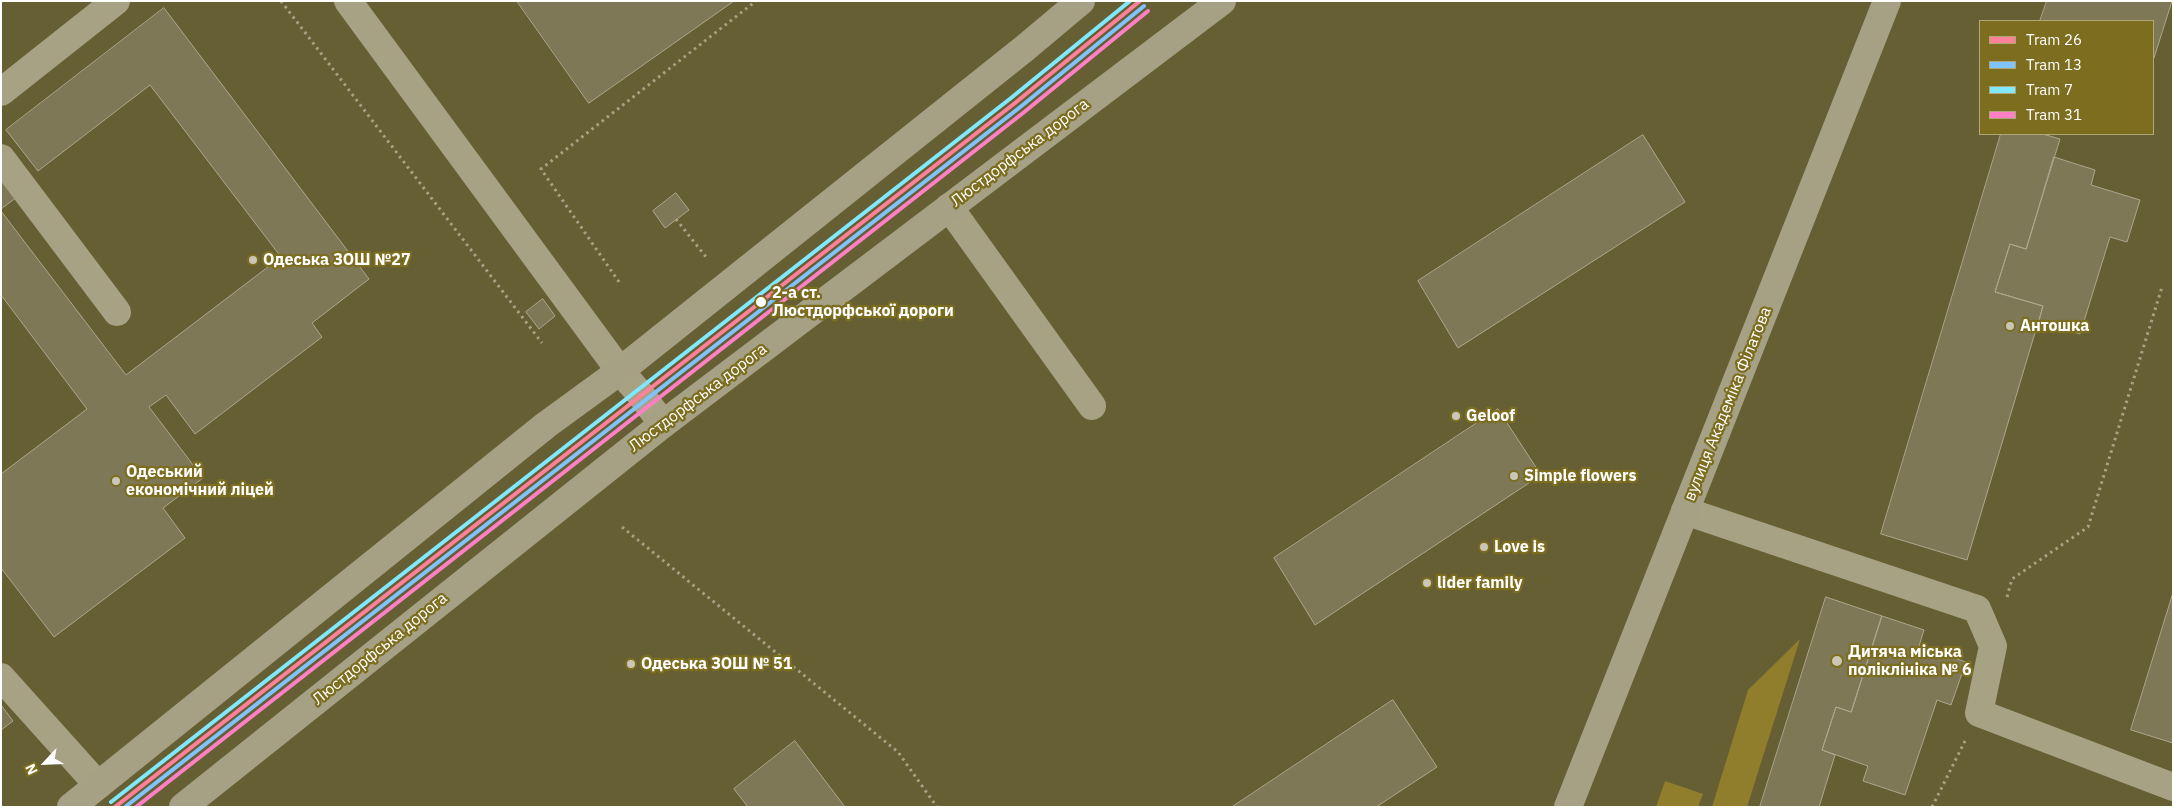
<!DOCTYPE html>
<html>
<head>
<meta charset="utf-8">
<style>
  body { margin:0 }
  #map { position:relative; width:2174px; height:808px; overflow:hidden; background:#675f34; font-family:"IBM Plex Sans",sans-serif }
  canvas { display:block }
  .frame { position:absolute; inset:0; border:2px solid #fff; pointer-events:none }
  .legend { position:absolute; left:1979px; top:20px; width:175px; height:115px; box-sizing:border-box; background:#7c6d1f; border:1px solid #b0a779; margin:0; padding:6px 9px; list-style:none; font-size:15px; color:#fff }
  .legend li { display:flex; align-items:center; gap:10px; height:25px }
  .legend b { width:25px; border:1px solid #b0a779 }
  .north { position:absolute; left:20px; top:738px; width:50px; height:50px; -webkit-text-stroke:4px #7c6d1f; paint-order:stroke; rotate:245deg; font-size:14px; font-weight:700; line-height:20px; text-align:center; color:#fff }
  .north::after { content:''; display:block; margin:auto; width:18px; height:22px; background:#fff; clip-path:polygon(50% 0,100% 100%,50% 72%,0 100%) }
</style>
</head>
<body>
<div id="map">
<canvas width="2174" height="808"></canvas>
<div class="frame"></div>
<ul class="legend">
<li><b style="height:6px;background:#ff8098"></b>Tram 26</li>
<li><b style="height:6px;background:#80c4ff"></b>Tram 13</li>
<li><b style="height:6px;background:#80e8ff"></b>Tram 7</li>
<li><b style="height:6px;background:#ff80c5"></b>Tram 31</li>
</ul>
<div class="north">N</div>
</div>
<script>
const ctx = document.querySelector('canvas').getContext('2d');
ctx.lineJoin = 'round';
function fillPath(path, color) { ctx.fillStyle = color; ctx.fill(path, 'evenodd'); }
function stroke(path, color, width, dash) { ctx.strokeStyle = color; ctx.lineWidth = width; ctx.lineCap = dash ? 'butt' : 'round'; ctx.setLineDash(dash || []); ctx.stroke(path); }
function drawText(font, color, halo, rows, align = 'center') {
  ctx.font = font + ' "IBM Plex Sans",sans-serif'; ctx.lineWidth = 4.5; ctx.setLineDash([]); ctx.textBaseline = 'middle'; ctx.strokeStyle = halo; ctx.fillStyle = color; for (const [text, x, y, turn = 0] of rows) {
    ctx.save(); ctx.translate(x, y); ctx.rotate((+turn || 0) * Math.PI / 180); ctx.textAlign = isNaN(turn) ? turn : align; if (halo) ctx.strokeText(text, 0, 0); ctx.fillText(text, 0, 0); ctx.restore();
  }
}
const green = new Path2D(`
  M1800,639L1747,807H1712L1748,690Z
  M1665,781L1703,794L1698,807H1656Z`);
const building = new Path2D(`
  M517,1H734L589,103Z
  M2047,1H2172L2153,61V21H2040Z
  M164,8L369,279L312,323L322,337L195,434L166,395L149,407L203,478L163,508L185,538L54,637L1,568V474L87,409L1,295V211L126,375L281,257L150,85L38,171L6,130Z
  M2001,134H2043L2060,139L2026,249L2010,244L1995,292L2043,306L1967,560L1881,534Z
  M1643,135L1685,202L1458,348L1418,281Z
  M2054,157L2095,170L2091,185L2140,200L2127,242L2110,237L2080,334L2039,321L2043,306L1995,292L2010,244L2026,249Z
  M1,176L17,197L1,209Z
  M676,193L689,210L665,228L653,211Z
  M543,299L555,316L539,329L526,312Z
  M1498,409L1541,475L1315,625L1274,558Z
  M2173,593V743L2131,730Z
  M1826,597L1882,616L1851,712L1836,707L1822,750L1835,755L1819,807H1760Z
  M1882,616L1924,630L1919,646L1966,662L1951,705L1937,700L1905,795L1863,781L1868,766L1822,750L1836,707L1851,712Z
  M1393,700L1437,767L1376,807H1232Z
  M1,705L13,721L1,730Z
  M795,741L845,807H748L734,789Z`);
const path = new Path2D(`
  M281,1L542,343
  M676,219L706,257
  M619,282L541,169L756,1
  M622,527L898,752L937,807
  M2007,597L2012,579L2088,527L2162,287
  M1932,807L1965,741`);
const minor = new Path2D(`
  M348,1L620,371L641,395L663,424
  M1,92L116,1
  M1,158L117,312
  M949,207L1092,406
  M1685,511L1977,609L1993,646L1979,713L2173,787
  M1,677L98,785`);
const major = new Path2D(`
  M71,807L546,425L620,371L1025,48L1081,1
  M183,807L663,424L1222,1
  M1568,807L1887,1`);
const tram1 = new Path2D(`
  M115,807L1015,103L1140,1`);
const tram2 = new Path2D(`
  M125,807L1019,108L1144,6`);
const tram3 = new Path2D(`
  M111,802L1011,98L1130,1`);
const tram4 = new Path2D(`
  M136,807L1023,113L1148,11`);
const markers = [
  [253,260,5,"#cac7b8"],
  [761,302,6,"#fff"],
  [2010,326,5,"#cac7b8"],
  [1456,416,5,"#cac7b8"],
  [1514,476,5,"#cac7b8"],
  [116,481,5,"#cac7b8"],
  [1484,547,5,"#cac7b8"],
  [1427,583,5,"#cac7b8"],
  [1837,661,6,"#cac7b8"],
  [631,664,5,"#cac7b8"]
];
const streetNames = [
  ["Люстдорфська дорога",1020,153,-37],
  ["Люстдорфська дорога",698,398,-37],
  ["вулиця Академіка Філатова",1728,404,-68],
  ["Люстдорфська дорога",380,649,-39]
];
const poiNames = [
  ["Одеська ЗОШ №27",263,260],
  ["Антошка",2020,326],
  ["Geloof",1466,416],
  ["Одеський",126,472],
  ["економічний ліцей",126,490],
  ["Simple flowers",1524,476],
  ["Love is",1494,547],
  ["lider family",1437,583],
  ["Дитяча міська",1848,652],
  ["поліклініка № 6",1848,670],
  ["Одеська ЗОШ № 51",641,664]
];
const stopNames = [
  ["2-а ст.",772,293],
  ["Люстдорфської дороги",772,311]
];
fillPath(green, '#917e2c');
fillPath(building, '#7e7857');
stroke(building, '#aca78d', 1);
stroke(path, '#a8a285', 3, [2.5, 4]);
stroke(minor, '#a8a285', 28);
stroke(major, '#a6a084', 28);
stroke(tram1, '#ff8098', 4);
stroke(tram2, '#80c4ff', 4);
stroke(tram3, '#80e8ff', 4);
stroke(tram4, '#ff80c5', 4);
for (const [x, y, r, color] of markers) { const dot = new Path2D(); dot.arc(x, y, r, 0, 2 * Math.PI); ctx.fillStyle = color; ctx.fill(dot); stroke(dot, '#7c6d1f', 2); }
drawText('16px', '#fff', '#7c6d1f', streetNames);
drawText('bold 16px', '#fff', '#7c6d1f', poiNames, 'left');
drawText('bold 16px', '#fff', '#7c6d1f', stopNames, 'left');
</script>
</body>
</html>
